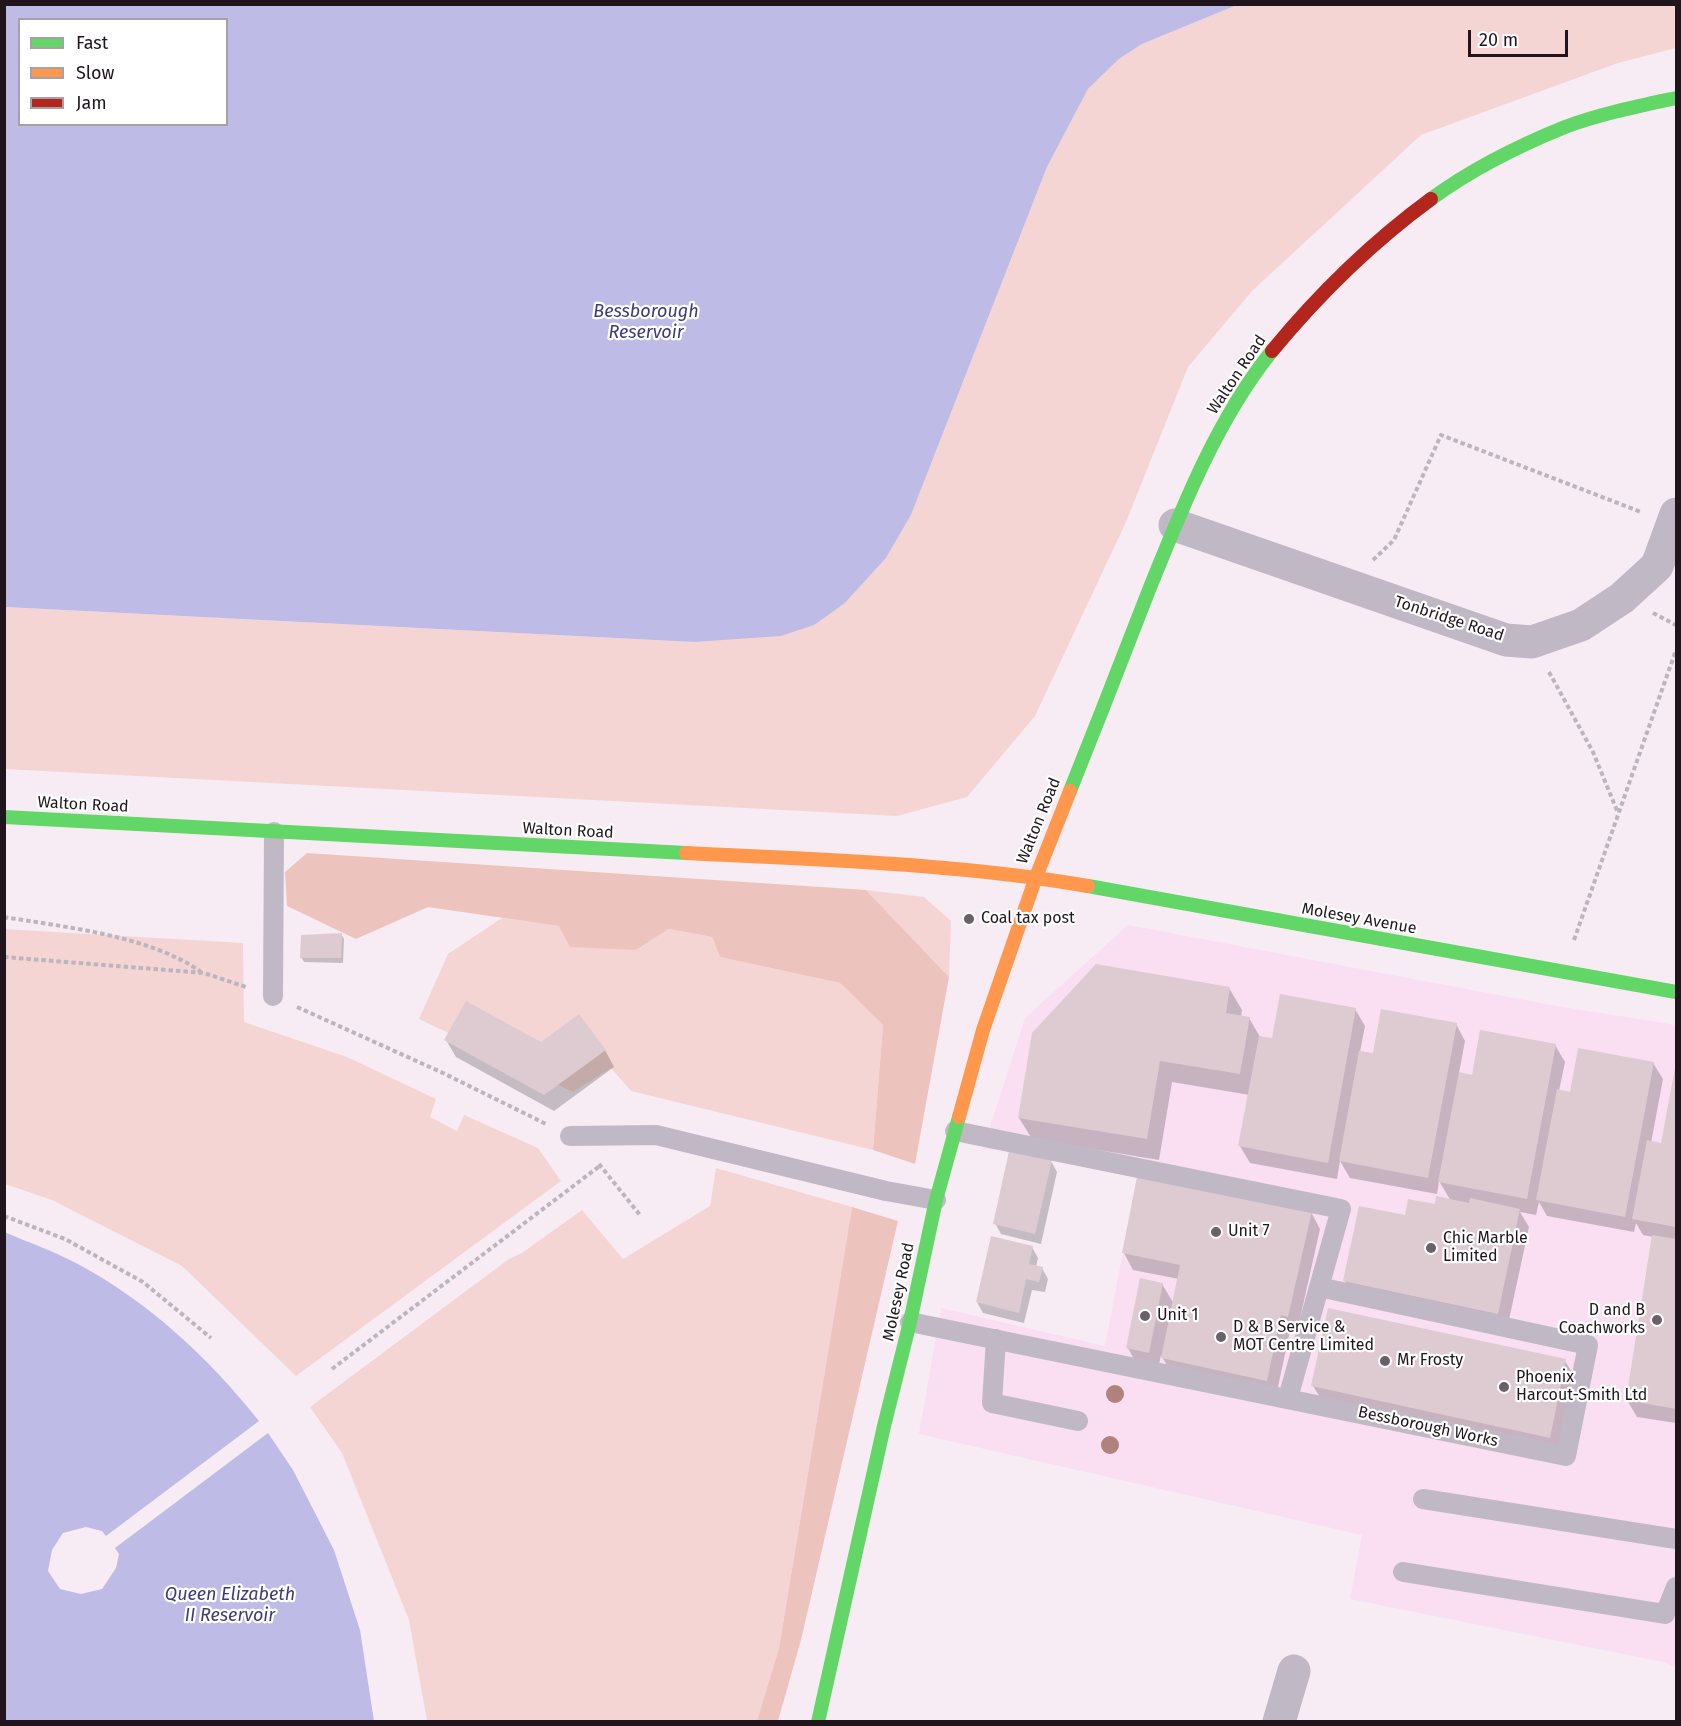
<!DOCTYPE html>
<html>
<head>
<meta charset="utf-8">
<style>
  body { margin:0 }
  #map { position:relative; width:1681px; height:1726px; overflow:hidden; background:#f7ecf4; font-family:"Fira Sans",sans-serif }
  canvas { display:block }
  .frame { position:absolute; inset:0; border:6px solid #20151d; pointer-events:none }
  .legend { position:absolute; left:18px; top:18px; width:210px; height:108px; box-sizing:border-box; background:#fff; border:2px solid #a6a1a5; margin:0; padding:8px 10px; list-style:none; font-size:18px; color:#20151d }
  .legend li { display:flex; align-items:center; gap:12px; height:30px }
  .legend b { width:30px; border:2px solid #a6a1a5 }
  .scale { position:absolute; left:1468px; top:30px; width:100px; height:27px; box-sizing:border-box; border:3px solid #20151d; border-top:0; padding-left:8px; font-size:18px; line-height:21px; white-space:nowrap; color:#20151d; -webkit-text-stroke:4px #fff; paint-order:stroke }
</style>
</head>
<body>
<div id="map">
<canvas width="1681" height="1726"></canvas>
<div class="frame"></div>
<ul class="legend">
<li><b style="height:8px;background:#63d668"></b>Fast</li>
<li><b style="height:8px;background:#ff974d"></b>Slow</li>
<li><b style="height:8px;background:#b3261e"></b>Jam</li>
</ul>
<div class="scale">20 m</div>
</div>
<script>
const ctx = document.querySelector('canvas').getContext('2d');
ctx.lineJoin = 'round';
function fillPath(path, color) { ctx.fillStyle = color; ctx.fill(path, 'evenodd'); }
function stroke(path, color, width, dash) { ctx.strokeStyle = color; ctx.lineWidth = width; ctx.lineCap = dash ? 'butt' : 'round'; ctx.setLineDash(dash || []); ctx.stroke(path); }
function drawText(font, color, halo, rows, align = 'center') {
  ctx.font = font + ' "Fira Sans",sans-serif'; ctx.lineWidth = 4.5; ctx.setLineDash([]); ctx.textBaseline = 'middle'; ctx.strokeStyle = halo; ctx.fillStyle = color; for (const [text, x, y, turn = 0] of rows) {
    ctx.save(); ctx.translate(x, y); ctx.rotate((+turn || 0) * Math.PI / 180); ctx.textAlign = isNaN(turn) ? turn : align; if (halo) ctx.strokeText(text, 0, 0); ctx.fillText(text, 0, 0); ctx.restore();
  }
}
const built = new Path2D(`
  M1128,925L1551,1005L1676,1025V1668L1663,1662L1350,1599L1362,1535L919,1434L941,1308L1105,1346L1137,1178L1009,1151L983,1149L1025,1018Z`);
const green = new Path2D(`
  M1237,5H1676V48L1618,63L1421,135L1252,291L1188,367L1126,522L1035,716L967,797L897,816L5,769L4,607L694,642L845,603L886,558L911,515L1047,167L1088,89L1119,59L1142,44Z
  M866,890L924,897L951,921L949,977Z
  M502,918L560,926L636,950L669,929L712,937L720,957L840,983L883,1025L873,1150L631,1091L611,1068L573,1092L419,1019L448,954Z
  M4,929L243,943L244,1022L347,1057L436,1099L430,1117L457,1131L464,1115L538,1148L561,1181L296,1376L182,1266L52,1200L5,1184Z
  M716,1168L852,1207L779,1648L757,1721H427L409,1620L342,1453L310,1407L509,1259L522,1253L582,1210L623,1259L710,1206Z`);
const forest = new Path2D(`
  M307,853L866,890L949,977L915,1164L873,1150L883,1025L840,983L720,957L712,937L669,929L636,950L570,947L559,926L428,907L356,939L287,906L285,872Z
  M852,1207L898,1221L801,1640L778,1721H757L779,1648Z`);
const water = new Path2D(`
  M4,5L5,4L1237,5L1142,44L1119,59L1088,89L1047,167L911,515L886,558L845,603L814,625L781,636L694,642L5,607ZM20,20H226V124H20Z
  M4,1232C28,1242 53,1251 76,1263C149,1302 208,1357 259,1421L106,1536L102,1531L86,1527L63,1533L52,1550L48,1571L60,1589L81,1594L102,1589L116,1568L119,1554L115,1548L268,1433L293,1470L334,1550L360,1630L374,1721H5Z`);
const shadow = new Path2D(`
  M341,934L344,939L343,963L304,962L301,957Z
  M1229,988L1242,1010L1241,1017L1249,1018L1260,1037L1273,1040L1355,1009L1365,1026L1360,1052L1374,1055L1456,1024L1465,1041L1459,1073L1473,1076L1555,1045L1565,1062L1559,1091L1571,1093L1653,1063L1663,1079L1651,1143L1662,1145L1676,1070V1423L1637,1417L1627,1400L1653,1237L1643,1235L1636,1223L1634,1232L1547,1216L1539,1202L1536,1215L1520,1212L1529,1227L1507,1329L1354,1297L1345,1281L1406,1217L1451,1201L1439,1181L1437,1194L1350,1178L1340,1161L1337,1179L1250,1163L1240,1146L1250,1095L1172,1082L1159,1160L1032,1139L1019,1118Z
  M446,1040L541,1044L605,1050L614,1067L554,1111L456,1057Z
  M1051,1161L1057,1172L1041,1244L1001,1234L995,1223Z
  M1311,1212L1320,1229L1297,1332L1290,1331L1276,1396L1172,1374L1161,1355L1158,1369L1137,1365L1128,1348L1162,1284L1174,1304L1179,1279L1133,1270L1124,1253Z
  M1032,1247L1038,1258L1036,1267L1042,1268L1048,1279L1045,1292L1032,1290L1024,1323L983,1313L977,1302Z
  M1565,1361L1575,1377L1559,1453L1323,1402L1313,1386Z`);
const building = new Path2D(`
  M342,933L341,958H300L301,935Z
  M1096,964L1230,987L1226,1013L1250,1017L1240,1074L1160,1061L1147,1139L1018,1118L1032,1033Z
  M1280,994L1356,1008L1328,1163L1238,1146L1259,1036L1272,1038Z
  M466,1001L541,1042L579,1014L606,1050L544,1095L444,1040Z
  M1381,1009L1457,1023L1428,1178L1339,1161L1359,1051L1373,1053Z
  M1480,1030L1556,1044L1527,1199L1438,1182L1459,1072L1472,1075Z
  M1578,1048L1654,1062L1625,1217L1536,1200L1557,1089L1570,1092Z
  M1675,1068H1676V1227L1632,1219L1647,1140L1661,1143Z
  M1009,1151L1052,1160L1035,1234L993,1224Z
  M1137,1177L1312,1211L1288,1317L1281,1315L1267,1381L1161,1358L1180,1265L1122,1253Z
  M1436,1196L1469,1203L1470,1198L1520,1209L1498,1314L1343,1281L1359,1206L1405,1215L1408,1199L1435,1204Z
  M1652,1235L1676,1239V1409L1626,1400Z
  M991,1236L1033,1246L1029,1264L1043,1267L1039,1282L1026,1279L1019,1313L976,1302Z
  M1140,1278L1163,1283L1149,1353L1126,1348Z
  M1328,1308L1566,1359L1550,1438L1311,1386Z`);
const path = new Path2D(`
  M1373,560L1394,540L1441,435L1641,512
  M1653,613L1676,625
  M1549,672L1593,752L1618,813
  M4,917C65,927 151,936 201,972
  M1574,940L1676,650
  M4,957L204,973L246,987
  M297,1007L443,1073L548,1125
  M599,1164L640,1215
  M4,1216L65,1239L143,1282L211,1338
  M332,1369L601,1165`);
const lane = new Path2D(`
  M273,996L274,832
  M955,1131L1341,1209L1288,1398
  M570,1136L656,1135L886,1191L936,1200
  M910,1322L1566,1456L1588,1345L1319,1287
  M996,1339L992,1403L1078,1421
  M1423,1499L1676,1539
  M1403,1572L1665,1614L1676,1587`);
const street = new Path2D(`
  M1175,525L1506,640L1532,642L1581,625L1622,598L1657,566L1676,514
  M1279,1722L1294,1671`);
const fast = new Path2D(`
  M1431,199C1472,169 1518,146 1565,127C1600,114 1639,106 1676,98
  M1070,791C1096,726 1122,660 1147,595C1180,513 1216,420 1272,351
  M4,817L686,853
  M1088,886L1676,992
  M818,1722L884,1426L910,1322L936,1200L959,1117`);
const slow = new Path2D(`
  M686,853C820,860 955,863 1088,886
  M959,1117L983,1030L1036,877L1070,791`);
const jam = new Path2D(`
  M1272,351C1319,294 1371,243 1431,199`);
const trees = [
  [1115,1394],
  [1110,1445]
];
const markers = [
  [969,919,6,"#6b6068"],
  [1216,1232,6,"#6b6068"],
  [1431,1248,6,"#6b6068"],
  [1145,1316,6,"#6b6068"],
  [1657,1320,6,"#6b6068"],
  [1221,1337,6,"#6b6068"],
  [1385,1361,6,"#6b6068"],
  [1504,1387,6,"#6b6068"]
];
const streetNames = [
  ["Walton Road",1237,375,-56],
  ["Tonbridge Road",1449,619,18],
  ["Walton Road",83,805,3],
  ["Walton Road",1039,821,-68],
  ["Walton Road",568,831,3],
  ["Molesey Avenue",1359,919,10],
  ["Molesey Road",899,1292,-78],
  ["Bessborough Works",1428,1427,12]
];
const poiNames = [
  ["Coal tax post",981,919],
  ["Unit 7",1228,1232],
  ["Chic Marble",1443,1239],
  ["Limited",1443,1257],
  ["D and B",1645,1311,"right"],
  ["Coachworks",1645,1329,"right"],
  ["Unit 1",1157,1316],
  ["D & B Service &",1233,1328],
  ["MOT Centre Limited",1233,1346],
  ["Mr Frosty",1397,1361],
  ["Phoenix",1516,1378],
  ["Harcout-Smith Ltd",1516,1396]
];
const waterNames = [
  ["Bessborough",646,312],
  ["Reservoir",646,333],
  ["Queen Elizabeth",230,1595],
  ["II Reservoir",230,1616]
];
fillPath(built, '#f9dff1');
fillPath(green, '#f5d5d3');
fillPath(forest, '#edc3be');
fillPath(water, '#bebce6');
fillPath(shadow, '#0003');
fillPath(building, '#ddcbd1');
stroke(path, '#bcb5be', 4, [4.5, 3]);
stroke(lane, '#c1b8c5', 20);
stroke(street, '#c1b8c5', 33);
stroke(fast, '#63d668', 14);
stroke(slow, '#ff974d', 14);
stroke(jam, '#b3261e', 14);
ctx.fillStyle = '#b1827c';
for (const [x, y] of trees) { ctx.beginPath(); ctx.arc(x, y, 9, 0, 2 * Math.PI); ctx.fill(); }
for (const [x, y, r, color] of markers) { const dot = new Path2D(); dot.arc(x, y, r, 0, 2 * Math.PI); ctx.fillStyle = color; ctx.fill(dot); stroke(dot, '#fff', 2); }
drawText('16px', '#20151d', '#fff', streetNames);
drawText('16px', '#20151d', '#fff', poiNames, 'left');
drawText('italic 18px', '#3e397e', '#fff', waterNames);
</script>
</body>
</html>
